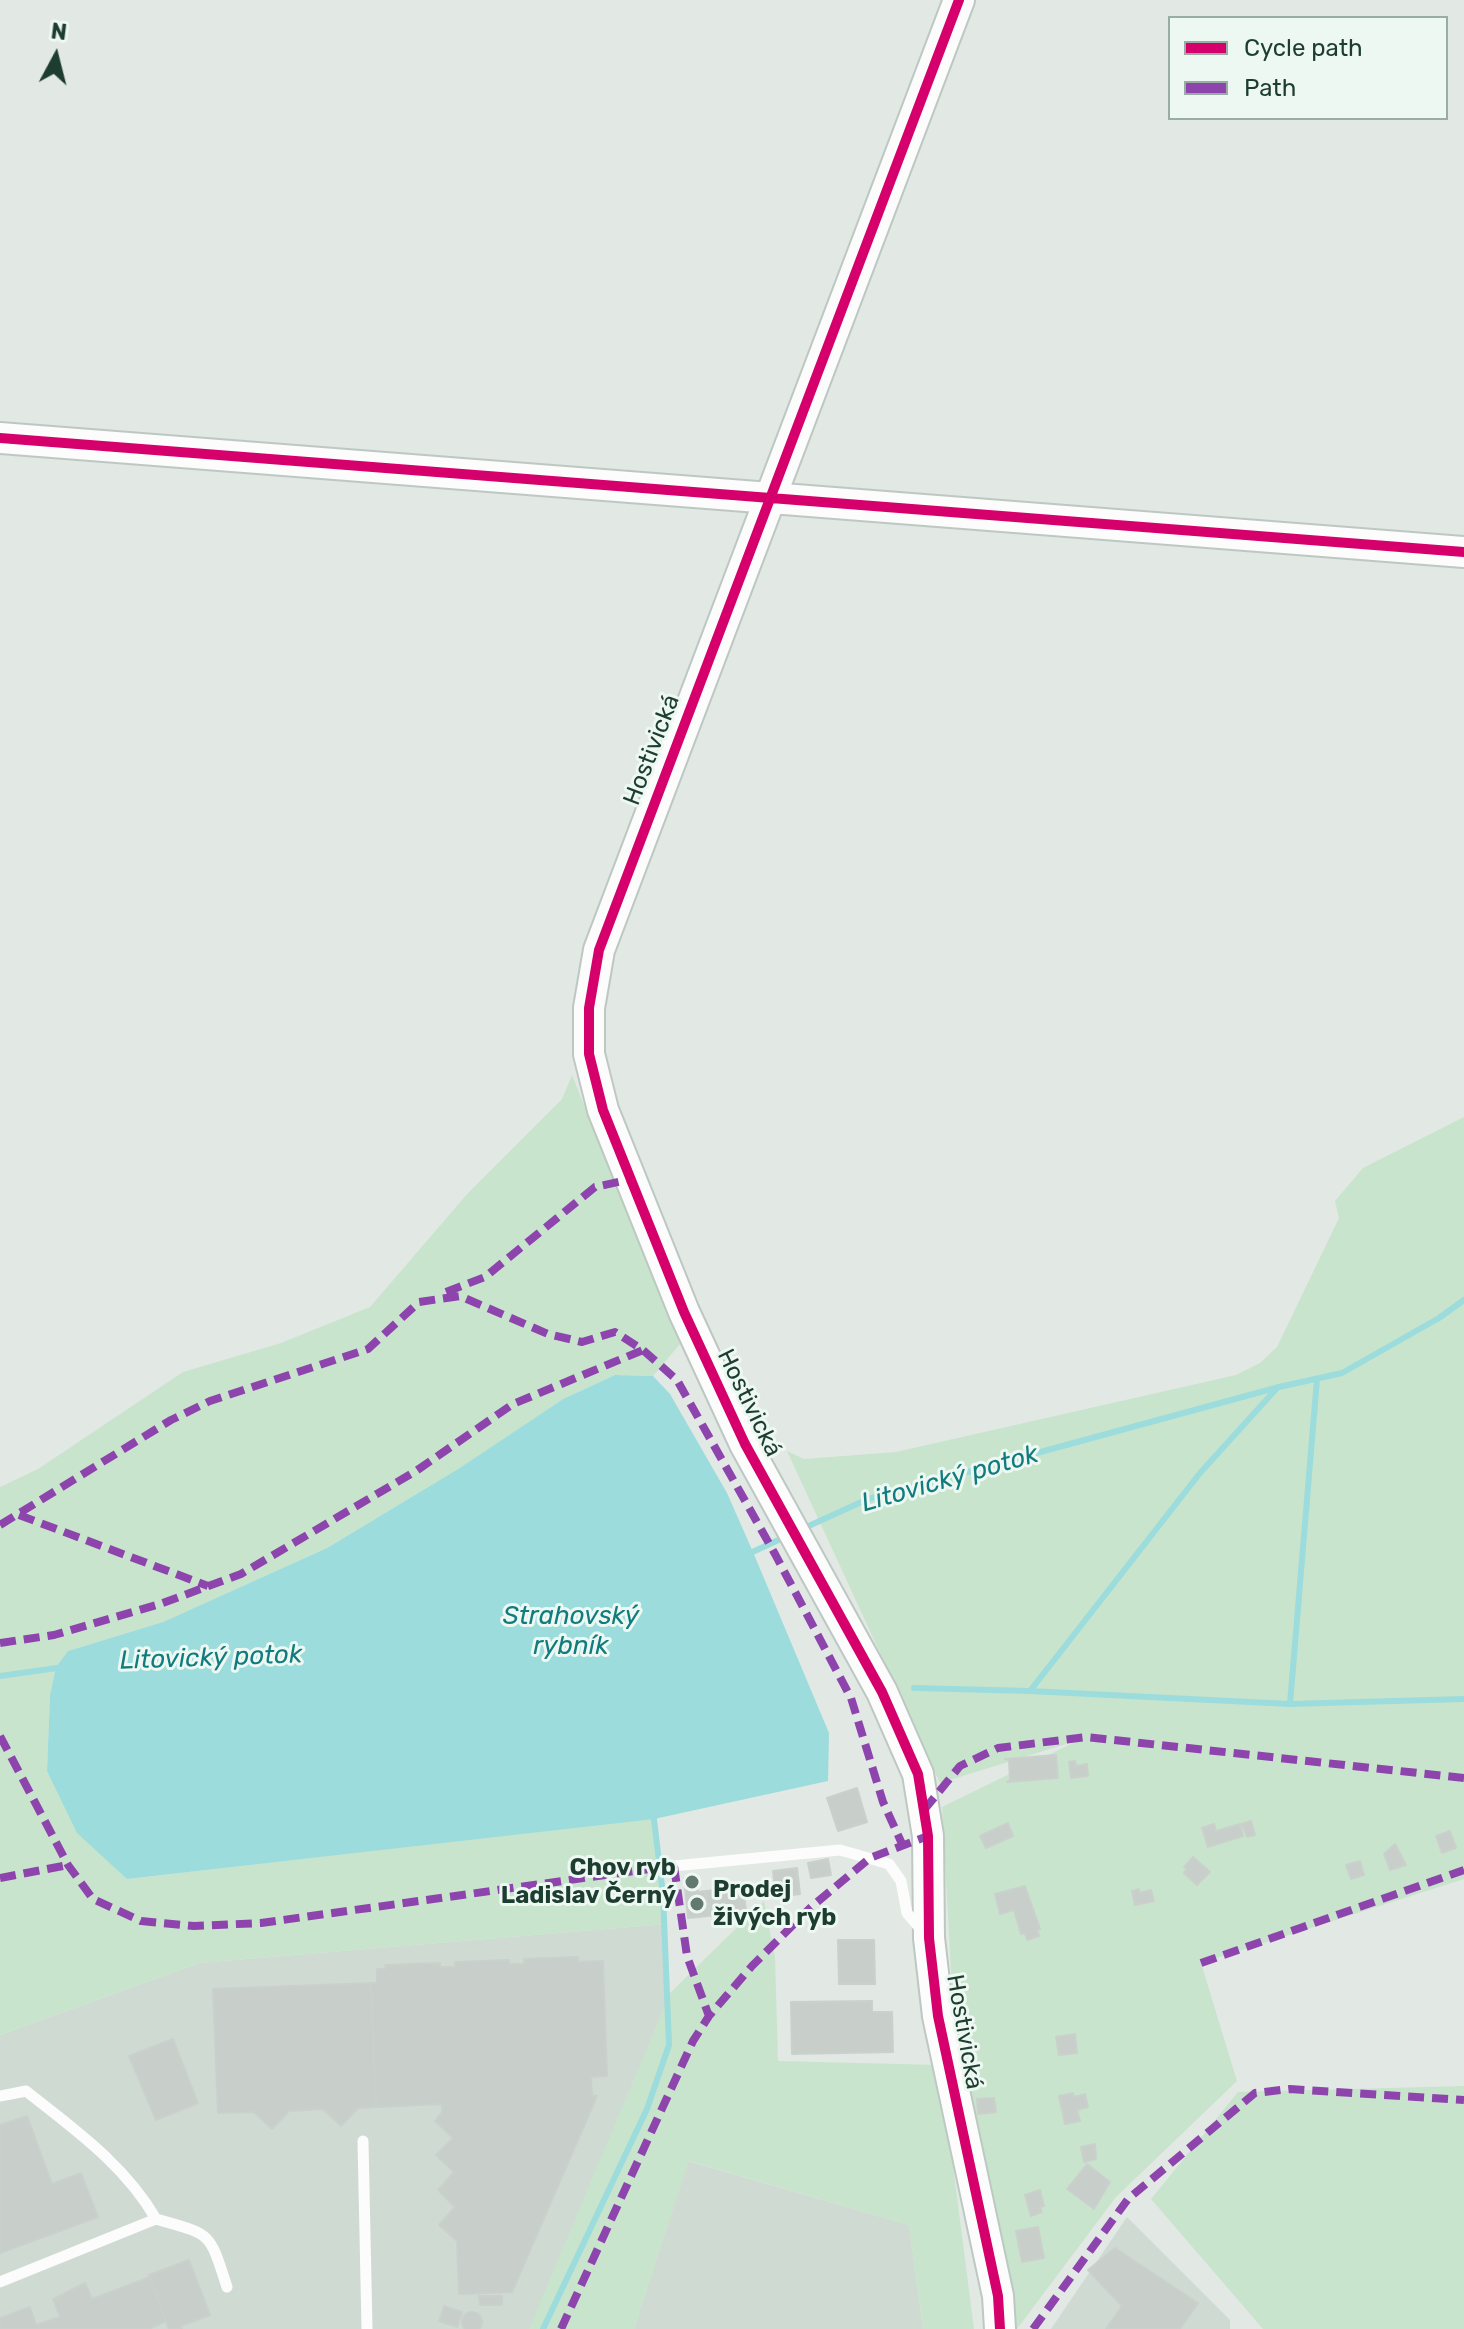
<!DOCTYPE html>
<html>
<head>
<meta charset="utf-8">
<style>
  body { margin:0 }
  #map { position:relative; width:1464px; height:2329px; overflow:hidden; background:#e2e8e4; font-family:Rubik,sans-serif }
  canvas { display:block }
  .legend { position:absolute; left:1168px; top:16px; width:280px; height:104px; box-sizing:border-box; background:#eef8f2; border:2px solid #9aada4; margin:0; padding:10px 14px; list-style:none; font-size:24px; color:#1d3d30 }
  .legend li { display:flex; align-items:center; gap:16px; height:40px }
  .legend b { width:40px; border:2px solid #9aada4 }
  .north { position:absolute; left:16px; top:16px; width:80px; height:80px; -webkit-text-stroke:6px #eef8f2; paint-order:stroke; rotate:7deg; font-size:22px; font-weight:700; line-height:32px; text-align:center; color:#1d3d30 }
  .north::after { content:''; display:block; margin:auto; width:28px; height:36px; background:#1d3d30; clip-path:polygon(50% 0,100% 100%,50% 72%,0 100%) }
</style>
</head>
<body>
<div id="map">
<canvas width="1464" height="2329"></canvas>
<ul class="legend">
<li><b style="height:10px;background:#d6006c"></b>Cycle path</li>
<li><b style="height:10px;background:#8e44ad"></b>Path</li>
</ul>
<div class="north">N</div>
</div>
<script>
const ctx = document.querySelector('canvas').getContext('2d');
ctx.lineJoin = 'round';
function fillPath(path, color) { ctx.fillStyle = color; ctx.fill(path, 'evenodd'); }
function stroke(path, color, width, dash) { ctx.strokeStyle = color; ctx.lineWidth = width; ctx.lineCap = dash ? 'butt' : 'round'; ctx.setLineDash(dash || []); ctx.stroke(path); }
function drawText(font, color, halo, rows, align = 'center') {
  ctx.font = font + ' Rubik,sans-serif'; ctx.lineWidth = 6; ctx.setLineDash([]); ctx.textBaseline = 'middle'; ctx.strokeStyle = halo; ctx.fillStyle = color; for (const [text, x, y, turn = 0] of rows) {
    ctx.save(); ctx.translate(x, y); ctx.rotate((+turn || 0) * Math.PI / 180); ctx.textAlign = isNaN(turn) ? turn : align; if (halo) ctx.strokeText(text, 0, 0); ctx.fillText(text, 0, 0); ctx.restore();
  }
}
const built = new Path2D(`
  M667,1924L665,2046L538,2329H0V2035L199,1963Z
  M688,2161L909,2225L923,2329H634Z
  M1127,2217L1230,2320V2329H1051Z`);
const green = new Path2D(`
  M572,1075L680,1344L653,1376L615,1375L563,1399L458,1469L327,1548L163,1622L68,1651L56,1667L50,1695L47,1771L127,1879L657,1818L667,1924L199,1963L0,2035V1487L38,1469L183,1372L281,1343L370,1307L468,1193L562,1099Z
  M1464,1117V1879L1201,1963L1237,2081L1116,2197L1017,2329L954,2025L942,1807L1079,1740L940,1783L787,1451L804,1459L896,1452L1236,1375L1260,1363L1277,1347L1339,1218L1335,1201L1363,1168Z
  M764,1901L775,1957L778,2061L940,2065L974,2329H923L909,2225L689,2161L634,2329H529L670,1993Z
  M1464,2086V2329H1263L1151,2199L1238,2092Z`);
const water = new Path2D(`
  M615,1375L653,1376L670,1394L727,1493L753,1552L829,1733L828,1781L654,1819L127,1879L77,1833L47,1771L50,1695L56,1667L68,1651L163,1622L327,1548L458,1469L563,1399Z`);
const stream = new Path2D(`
  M802,1529L868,1499L1279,1387L1342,1373L1439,1318L1464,1300
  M748,1554L785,1537
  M0,1676L64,1667
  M914,1688L1030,1691L1200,1473L1278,1387
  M1030,1691L1290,1704L1317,1379
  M1290,1704L1464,1699
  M543,2329L647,2109L669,2045L663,1894L653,1812`);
const building = new Path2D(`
  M1056,1755L1058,1778L1007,1782L1010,1780L1009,1760L1005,1759Z
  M1075,1761L1076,1766L1087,1764L1088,1776L1071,1778L1069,1762Z
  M857,1788L867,1822L838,1831L827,1798Z
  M1251,1821L1255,1835L1247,1837L1242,1824Z
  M1008,1823L1013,1836L986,1848L980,1836Z
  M1214,1824L1216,1831L1240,1824L1243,1836L1208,1847L1202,1828Z
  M1450,1831L1456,1848L1442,1853L1436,1836Z
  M1395,1844L1406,1865L1390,1870L1384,1854Z
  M1193,1857L1210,1872L1197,1885L1184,1873L1187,1869L1184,1867Z
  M828,1859L831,1875L811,1878L808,1863Z
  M1360,1861L1364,1875L1351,1879L1346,1865Z
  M797,1868L800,1894L776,1897L773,1871Z
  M696,1876L698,1892L706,1891L708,1916L688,1918L684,1878Z
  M1025,1886L1040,1929L1037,1930L1039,1936L1027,1940L1025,1933L1021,1934L1014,1910L1000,1914L995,1894Z
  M743,1887L746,1911L708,1916L706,1891Z
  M1139,1889V1893L1151,1890L1154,1901L1135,1905L1132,1891Z
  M838,1940H874L875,1984H839Z
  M578,1957V1962L603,1961L607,2076L591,2077L592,2096H597L512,2292L459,2294L457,2241L439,2225L455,2207L438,2190L454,2172L436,2155L453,2138L435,2121L442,2112V2104L376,2107L371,1983H377V1969H386L385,1965L440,1963V1967H455V1962L509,1960V1964H524V1959Z
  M371,1983L376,2107L358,2108L341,2126L323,2109L289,2111L272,2129L254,2112L218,2113L213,1989Z
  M872,2001V2012H892L893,2052L792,2054L791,2002Z
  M1075,2034L1077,2053L1059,2055L1056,2037Z
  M173,2039L198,2103L156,2120L129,2056Z
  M1073,2093L1074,2097L1085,2094L1088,2107L1077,2110L1080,2121L1065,2124L1059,2096Z
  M994,2098L996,2112L978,2114L977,2099Z
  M27,2116L52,2184L81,2173L98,2217L0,2253V2125Z
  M1095,2144L1096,2159L1084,2162L1081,2147Z
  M1087,2164L1110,2182L1094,2209L1067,2189Z
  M1040,2190L1044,2206L1040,2207L1042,2212L1031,2216L1025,2195Z
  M1038,2227L1044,2258L1022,2262L1016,2231Z
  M1115,2248L1198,2303L1180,2329H1106L1122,2306L1088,2270Z
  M189,2260L210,2315L181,2326L182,2329H169L149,2275Z
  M150,2277L166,2321L149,2329H0V2318L30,2307L36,2325L60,2317L53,2299L85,2283L92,2299Z
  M479,2296H502V2305H480Z
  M444,2306L462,2312L457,2327L439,2321Z
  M462 2322a10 10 0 1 1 20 0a10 10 0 1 1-20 0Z`);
const lane = new Path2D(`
  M663,1867L840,1850L889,1864L901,1881L907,1913L923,1932
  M0,2096L26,2091C74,2129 125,2165 156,2219C212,2235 209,2231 227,2287
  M363,2141L367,2329
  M0,2282L156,2219`);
const secondary = new Path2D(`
  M959,0L599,950L589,1008V1054L603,1110L684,1312L745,1444L882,1692L918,1774L928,1836L929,1938L938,2016L998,2296L1000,2329
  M0,438L1464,552`);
const quiet = new Path2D(`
  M446,1292L485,1277L595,1187L632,1179
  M19,1515L208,1586
  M0,1525L171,1420L210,1401L368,1349L419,1302L460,1296L548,1334L582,1342L615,1332L643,1350L677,1380L775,1554L851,1698L883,1802L903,1846
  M0,1643L54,1635L160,1604L241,1574L416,1471L513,1404L643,1350
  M0,1736L68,1865L93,1899L141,1921L194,1926L261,1923L663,1867
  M924,1810L960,1766L998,1748L1086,1737L1464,1778
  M674,1866L687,1956L709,2016
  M0,1878L68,1865
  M1201,1963L1464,1870
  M561,2329L693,2041L709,2016L752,1966L810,1908L870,1858L928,1836
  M1033,2329L1128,2199L1255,2093L1290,2089L1464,2100`);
const cycleway = new Path2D(`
  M959,0L599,950L589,1008V1054L603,1110L684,1312L745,1444L882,1692L918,1774L928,1836L929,1938L938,2016L998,2296L1000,2329
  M0,438L1464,552`);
const markers = [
  [692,1882,8,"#62796f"],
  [697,1904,8,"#62796f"]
];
const streetNames = [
  ["Hostivická",652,750,-69],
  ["Hostivická",749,1403,64],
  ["Hostivická",964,2032,80]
];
const poiNames = [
  ["Chov ryb",676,1868],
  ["Ladislav Černý",676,1896],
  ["Prodej",713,1890,"left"],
  ["živých ryb",713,1918,"left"]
];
const waterNames = [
  ["Litovický potok",950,1479,-16],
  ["Strahovský",571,1616],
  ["rybník",571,1646],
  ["Litovický potok",211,1658,-2]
];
fillPath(built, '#cfdad3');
fillPath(green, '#c9e4cc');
fillPath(water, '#9cdcdc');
stroke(stream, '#9cdcdc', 6);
fillPath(building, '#c8cfcb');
stroke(building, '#cad1cd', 2);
stroke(secondary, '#bdc8c2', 34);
stroke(lane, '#fbfcfb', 11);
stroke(secondary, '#fbfcfb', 30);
stroke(quiet, '#8e44ad', 8, [16, 8]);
stroke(cycleway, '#d6006c', 10);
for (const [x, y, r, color] of markers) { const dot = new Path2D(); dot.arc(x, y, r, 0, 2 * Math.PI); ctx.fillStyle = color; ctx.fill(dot); stroke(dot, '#eef8f2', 3); }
drawText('24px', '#1d3d30', '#eef8f2', streetNames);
drawText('bold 24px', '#1d3d30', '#eef8f2', poiNames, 'right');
drawText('italic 26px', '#117c7f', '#eef8f2', waterNames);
</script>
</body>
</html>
